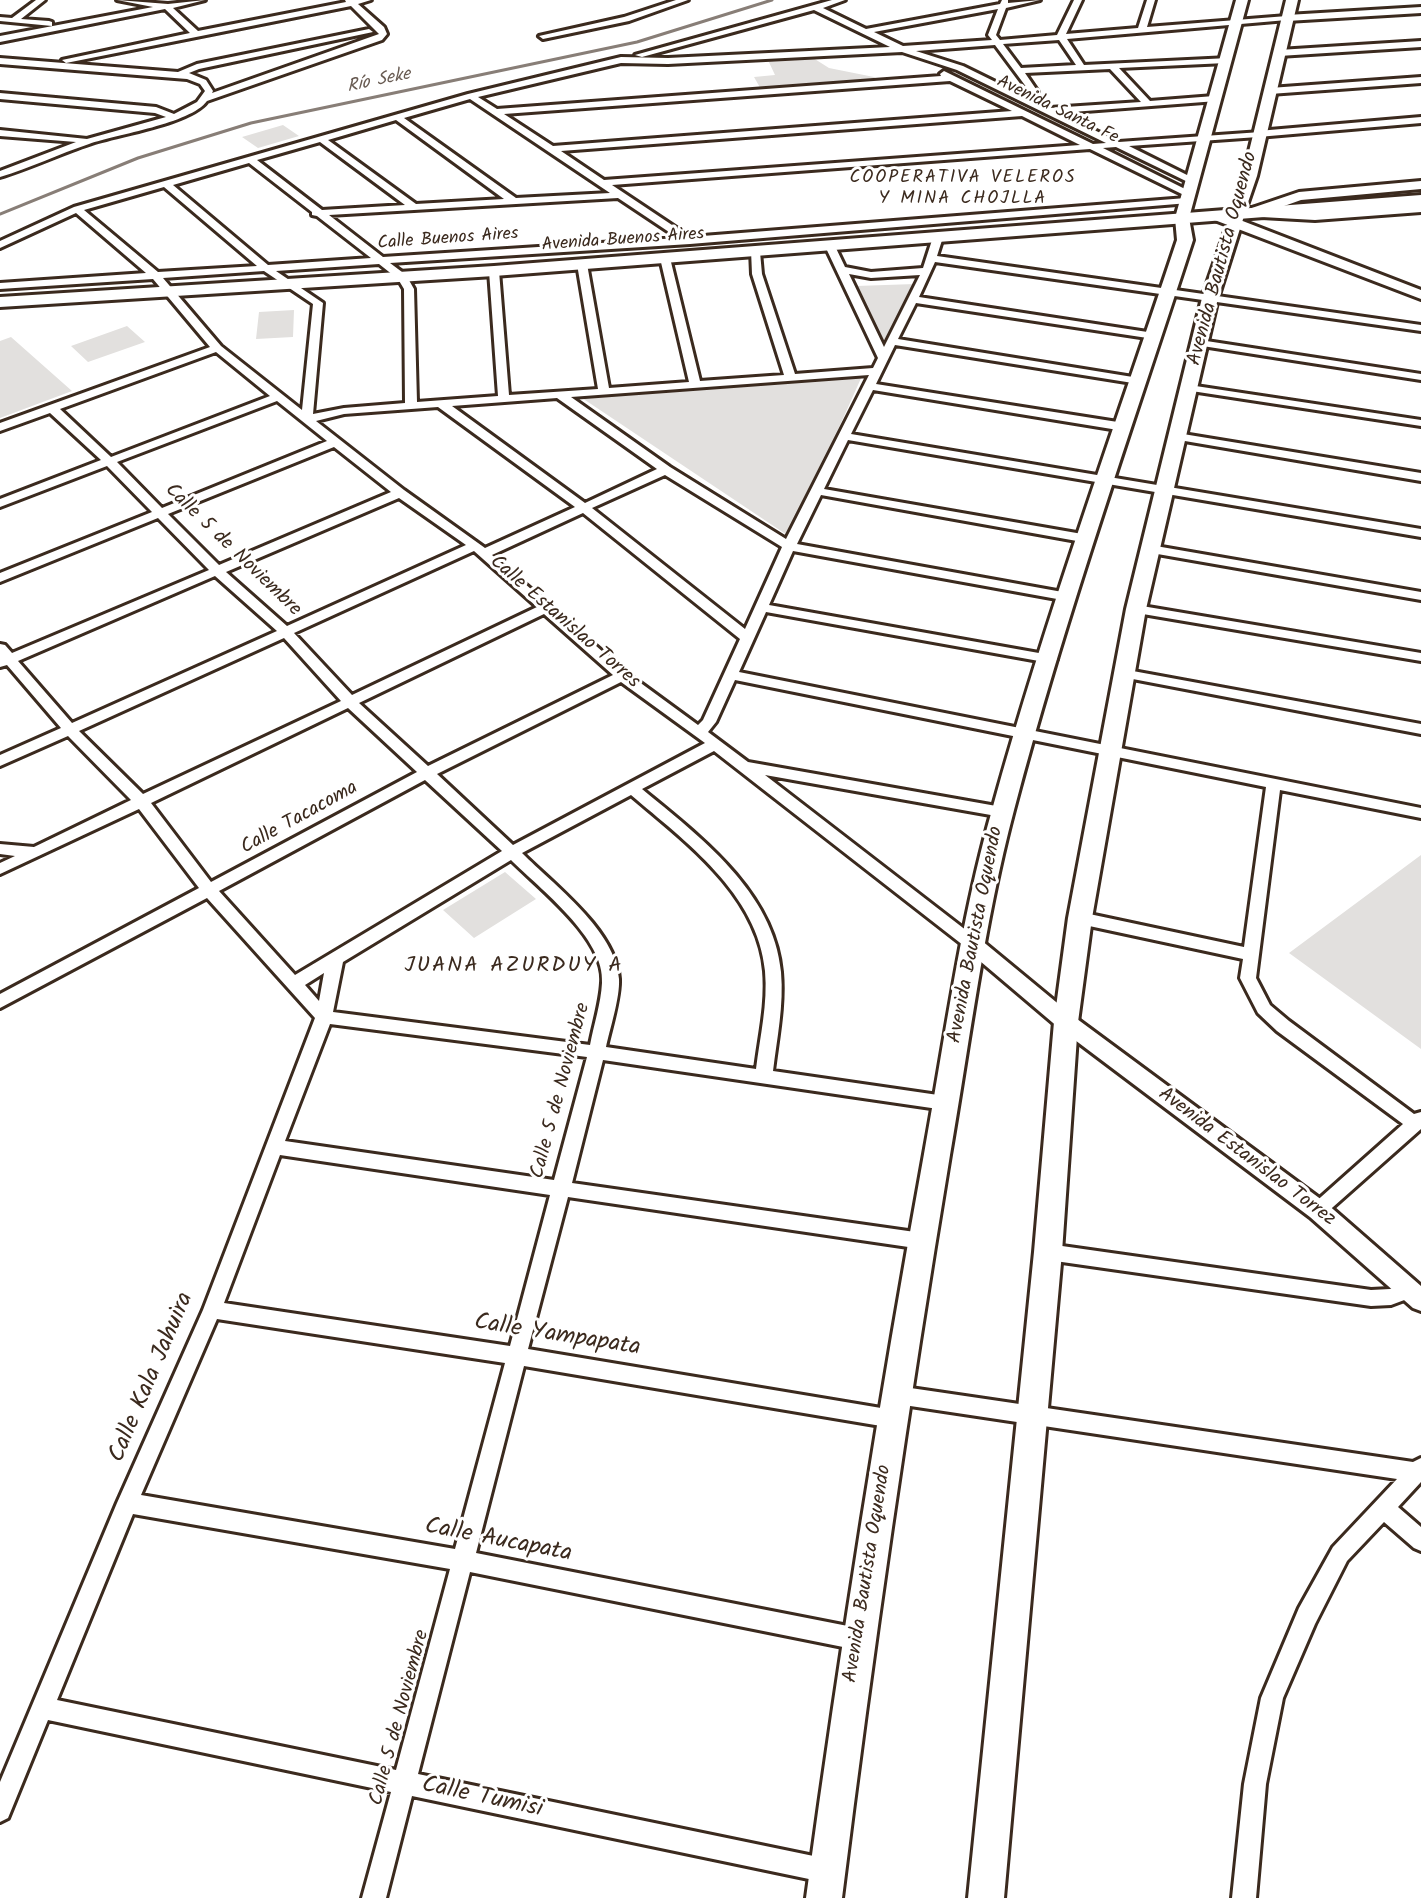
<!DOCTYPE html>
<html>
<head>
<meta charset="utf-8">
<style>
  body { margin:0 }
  canvas { display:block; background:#fff }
</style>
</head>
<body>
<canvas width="1421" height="1898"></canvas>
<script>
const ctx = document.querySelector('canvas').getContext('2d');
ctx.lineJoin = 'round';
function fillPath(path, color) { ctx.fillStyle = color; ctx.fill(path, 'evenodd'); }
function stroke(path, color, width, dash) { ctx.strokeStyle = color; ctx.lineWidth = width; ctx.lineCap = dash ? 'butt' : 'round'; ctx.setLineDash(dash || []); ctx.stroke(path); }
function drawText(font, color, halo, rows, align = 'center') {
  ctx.font = font + ' Kalam,sans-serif'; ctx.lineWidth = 6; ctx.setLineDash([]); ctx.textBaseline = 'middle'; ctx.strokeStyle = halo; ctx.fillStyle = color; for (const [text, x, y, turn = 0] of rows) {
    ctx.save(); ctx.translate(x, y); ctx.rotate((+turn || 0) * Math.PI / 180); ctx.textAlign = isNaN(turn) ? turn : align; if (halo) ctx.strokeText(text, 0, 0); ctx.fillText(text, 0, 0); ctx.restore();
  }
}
const green = new Path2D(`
  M810,56L829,68L874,77L878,81L762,91L754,77L775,75L767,58Z
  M283,125L299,136L258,148L242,137Z
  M915,284L884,341L856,286Z
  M294,310L293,337L256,339L259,312Z
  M127,326L145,342L88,362L71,346Z
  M11,337L72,391L0,418V341Z
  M862,376L790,537L582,398Z
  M1421,855V1049L1289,953Z
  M505,872L536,899L474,938L443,910Z`);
const stream = new Path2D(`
  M0,214L138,158L251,123L637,42L772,0`);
const minor = new Path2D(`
  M36,0H45L21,19L49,21L52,22V26L0,21V17L12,18Z
  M117,0L168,4L205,0L173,8L198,31L346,2L345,0H371L358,4L384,27L387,34L382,40L207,101C190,124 117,134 89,144C59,154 30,168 0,177V171L76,142L0,136V130L87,139L166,117L155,113L0,99V93L156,107L174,114L197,102L205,91L200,84L187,79L0,64V58L178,72L197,64L369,29L373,32L199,69L189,73L206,80L213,91L212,93L379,34L351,6L66,63L62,60L190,33L165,9L0,42V36L153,7Z
  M676,0H688L629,21L543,39L539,36L624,17Z
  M832,0H845L823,8L866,29L1000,4L1002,0H1008V3L1040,0L1006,8L996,35L1000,40L1057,35L1074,0H1082L1066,34L1138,28L1147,0H1155L1147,27L1287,16L1291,18L1287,20L1067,39L1084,65L1229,58V62L1226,63L1119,68L1150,101L1214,96L1217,97V101L1059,113L1119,142L1261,132V136L1258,137L1129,146L1195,179V183L1192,184L1116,147L1103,148L1191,192V196L1188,197L1090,149L612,185L690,237L1186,198L1189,199V203L690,244L390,263L406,275L414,289L417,402L498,396L489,271L494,268L499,271L509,395L598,389L577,264L582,261L587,264L609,388L689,382L660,258L665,255L670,258L700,381L784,375L752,274L751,250L760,252L762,274L795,374L873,368L878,358L825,246L834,244L845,267L871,272L923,268L933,237L938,234L943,237L937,256L1421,325V331L935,262L919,297L1154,333L1159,336L1154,339L916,303L898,339L1139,378L1145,381L1139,384L895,345L876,384L1124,423L1130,427L1124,431L873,390L851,434L1421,529V537L848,440L824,489L1088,535L1094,539L1088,543L821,495L797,544L1068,593L1075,597L1068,601L793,551L769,605L1050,655L1057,659L1050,663L766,612L739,672L1421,808V818L1280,790L1256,978L1270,1005L1289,1021L1414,1114L1421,1112V1129L1324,1215L1318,1218L1312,1215L1309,1210L1312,1205L1403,1124L1277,1031L1258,1013L1240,978L1243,959L1080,924L1072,918L1080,912L1244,947L1266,787L735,680L716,722L708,732L748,762L1002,807L1009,812L1002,817L765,775L980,941L982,945L980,949H968L714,751L642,789C699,836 774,892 781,972C784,1005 777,1038 773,1071L945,1096L951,1098L954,1103L951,1108L945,1110L603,1060L572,1183L922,1233L929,1235L931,1241L929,1247L922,1249L568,1197L528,1349L893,1410L900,1413L903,1419L900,1425L893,1428L524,1366L476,1553L858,1628L866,1631L869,1639L866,1647L858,1650L470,1572L418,1774L828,1859L836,1863L840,1871L836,1879L828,1883L412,1796L386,1898H362L391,1792L48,1720L8,1818L0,1822V1782L117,1503L203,1310L315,1018L207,898L0,1008V994L199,888L139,809L0,874V863L15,856L0,854V844L34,847L131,800L68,736L0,766V755L61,728L7,665L0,667V644L5,645L12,653L209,570L158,518L0,582V573L152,512L107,466L0,507V499L101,460L50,413L0,431V423L210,347L153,279L0,289V283L146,273L76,213L0,248V241L74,207L468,94L621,57L668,58L890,47L814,10L642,57L635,55ZM998,9L988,35L992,40L903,46L874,32ZM1059,40L1076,65L1021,68L1003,44ZM995,45L1030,92L1026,97L963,66L916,51ZM902,52L957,70L1106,143L1093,144L944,71L940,74L941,76L497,109L478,97L621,63L668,64ZM1110,69L1141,102L1050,108L1033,100L1038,92L1025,73ZM950,81L1012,111L553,146L504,114ZM470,99L610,193L516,198L404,118ZM1022,116L1080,145L604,180L561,151ZM396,120L504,199L416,204L328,140ZM320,142L405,205L322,210L257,160ZM249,163L312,212V215L317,216L371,258L268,265L173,185ZM164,187L257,266L158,272L84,210ZM618,198L678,238L383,257L329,215ZM379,264L398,279L404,289L405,403L344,408L313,414L323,303L276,271ZM264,271L313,304L302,410L221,346L163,278ZM849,274L871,278L920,275L884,347ZM216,352L270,396L111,457L60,409ZM869,375L786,539L670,467L571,397ZM557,398L657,469L585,503L452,406ZM277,401L327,441L162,508L117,462ZM438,407L575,507L485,548L404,490L316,421L344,414ZM334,447L391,492L219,565L168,514ZM665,475L782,547L745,629L592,508ZM399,498L466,545L287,626L226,572ZM583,513L740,639L703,720L698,725L627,673L492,555ZM474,551L537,607L352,695L294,633ZM215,576L277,631L72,723L18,661ZM544,614L613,675L428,766L359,703ZM284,638L341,701L143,794L79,731ZM621,682L705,743L513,845L437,774ZM348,708L417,772L211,882L151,803ZM425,780L502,851L295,975L219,891ZM631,795C685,841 758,894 765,971C768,1004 760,1036 756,1069L606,1047C610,1028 620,998 619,979C616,931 554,885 522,853ZM511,860C539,888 606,939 602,983C601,1003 594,1024 590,1045L333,1012L343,962ZM324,973L319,1001L305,985ZM330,1024L587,1057L554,1180L285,1141ZM280,1155L550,1195L510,1346L224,1303ZM217,1319L505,1363L455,1549L141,1495ZM133,1514L450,1569L396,1770L57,1700Z
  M1421,41V47L1279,56L1275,53L1279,50Z
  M1421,77V83L1270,94L1266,91L1270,88Z
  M1200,340L1421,374V380L1196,345L1195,343Z
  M1189,385L1421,420V426L1185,390V386Z
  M1177,433L1421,473V481L1173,439L1171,437Z
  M1150,545L1421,592V600L1146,552L1144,549Z
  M1136,605L1421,653V661L1131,612V606Z
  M1122,669L1421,724V734L1117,676L1115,673L1117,670Z
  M1048,1244L1371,1290L1390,1289L1408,1282L1415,1284L1417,1290L1415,1296L1391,1305L1371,1306L1048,1260L1041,1258L1039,1252L1041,1246Z
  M897,1386L1413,1462L1421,1458V1482L1398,1507L1421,1527V1551L1414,1548L1384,1522L1347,1561L1315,1624L1283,1698L1266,1784L1256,1898H1232L1244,1784L1261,1698L1299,1608L1333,1547L1397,1479L897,1404L890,1401L887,1395L890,1389Z`);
const tertiary = new Path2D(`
  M1421,7V13L1287,21L1282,18L1287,15Z
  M1421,117V123L1258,137L1252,134L1258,131Z
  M974,938L981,940L1073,1016L1326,1203L1421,1286V1311L1413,1308L1310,1217L1059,1028L967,950L964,945L967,940Z`);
const secondary = new Path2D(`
  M1236,0H1248L1189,218L1177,221L1175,218Z
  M1286,0H1298L1257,176L1244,214L1237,218L1230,214L1243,176Z
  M1212,213H1222L1421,290V299L1212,219Z`);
const primary = new Path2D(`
  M1421,181V189L1301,200L1273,210L1315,212L1421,204V212L1315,220L1244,216L1218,298L1146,609L1092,918L1078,1022L1062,1252L1004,1898H968L1034,1252L1054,1022L1068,918L1126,609L1202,298L1232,211H1243L1299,192Z
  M1182,214L1189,218L1193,240C1132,428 1064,620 1014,810C984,923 970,1040 950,1155C909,1402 873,1649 842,1898H806C840,1649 879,1401 924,1154C945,1040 960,922 992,810C1045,618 1114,429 1177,240L1175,218Z`);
const trunk = new Path2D(`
  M1421,195V205L494,276L0,307V297L494,266Z`);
const farWaternames = [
  ["Río Seke",379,82,-12]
];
const farStreetnames = [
  ["Avenida Santa Fe",1057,111,26],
  ["Calle Buenos Aires",448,240,-4],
  ["Avenida Buenos Aires",623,241,-4]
];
const farNeighbourhoodnames = [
  ["COOPERATIVA VELEROS",963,179],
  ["Y MINA CHOJLLA",963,200]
];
const streetNames = [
  ["Avenida Bautista Oquendo",1224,259,-75],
  ["Calle 5 de Noviembre",232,551,44],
  ["Calle Estanislao Torres",564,623,41],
  ["Calle Tacacoma",300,819,-29],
  ["Avenida Bautista Oquendo",977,935,-79],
  ["Calle 5 de Noviembre",562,1091,-75],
  ["Avenida Estanislao Torrez",1246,1158,37],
  ["Avenida Bautista Oquendo",869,1574,-81],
  ["Calle 5 de Noviembre",401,1718,-75]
];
const neighbourhoodNames = [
  ["JUANA AZURDUY A",514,967]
];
const nearStreetnames = [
  ["Calle Yampapata",557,1337,9],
  ["Calle Kala Jahuira",153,1378,-67],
  ["Calle Aucapata",498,1542,11],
  ["Calle Tumisi",482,1799,12]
];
fillPath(green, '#e2e0de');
stroke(stream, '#887e77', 3);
stroke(minor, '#3b2a1e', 6);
stroke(tertiary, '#3b2a1e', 6);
stroke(secondary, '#3b2a1e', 6);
stroke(primary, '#3b2a1e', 6);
stroke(trunk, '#3b2a1e', 6);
fillPath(minor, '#fff');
fillPath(tertiary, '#fff');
fillPath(secondary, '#fff');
fillPath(primary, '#fff');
fillPath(trunk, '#fff');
drawText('italic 18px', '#685b52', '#fff', farWaternames);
drawText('18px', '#3b2a1e', '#fff', farStreetnames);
ctx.letterSpacing = '2px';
drawText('18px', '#3b2a1e', '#fff', farNeighbourhoodnames);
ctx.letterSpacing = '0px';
drawText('20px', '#3b2a1e', '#fff', streetNames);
ctx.letterSpacing = '2px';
drawText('22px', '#3b2a1e', '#fff', neighbourhoodNames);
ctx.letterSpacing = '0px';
drawText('24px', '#3b2a1e', '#fff', nearStreetnames);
</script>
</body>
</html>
